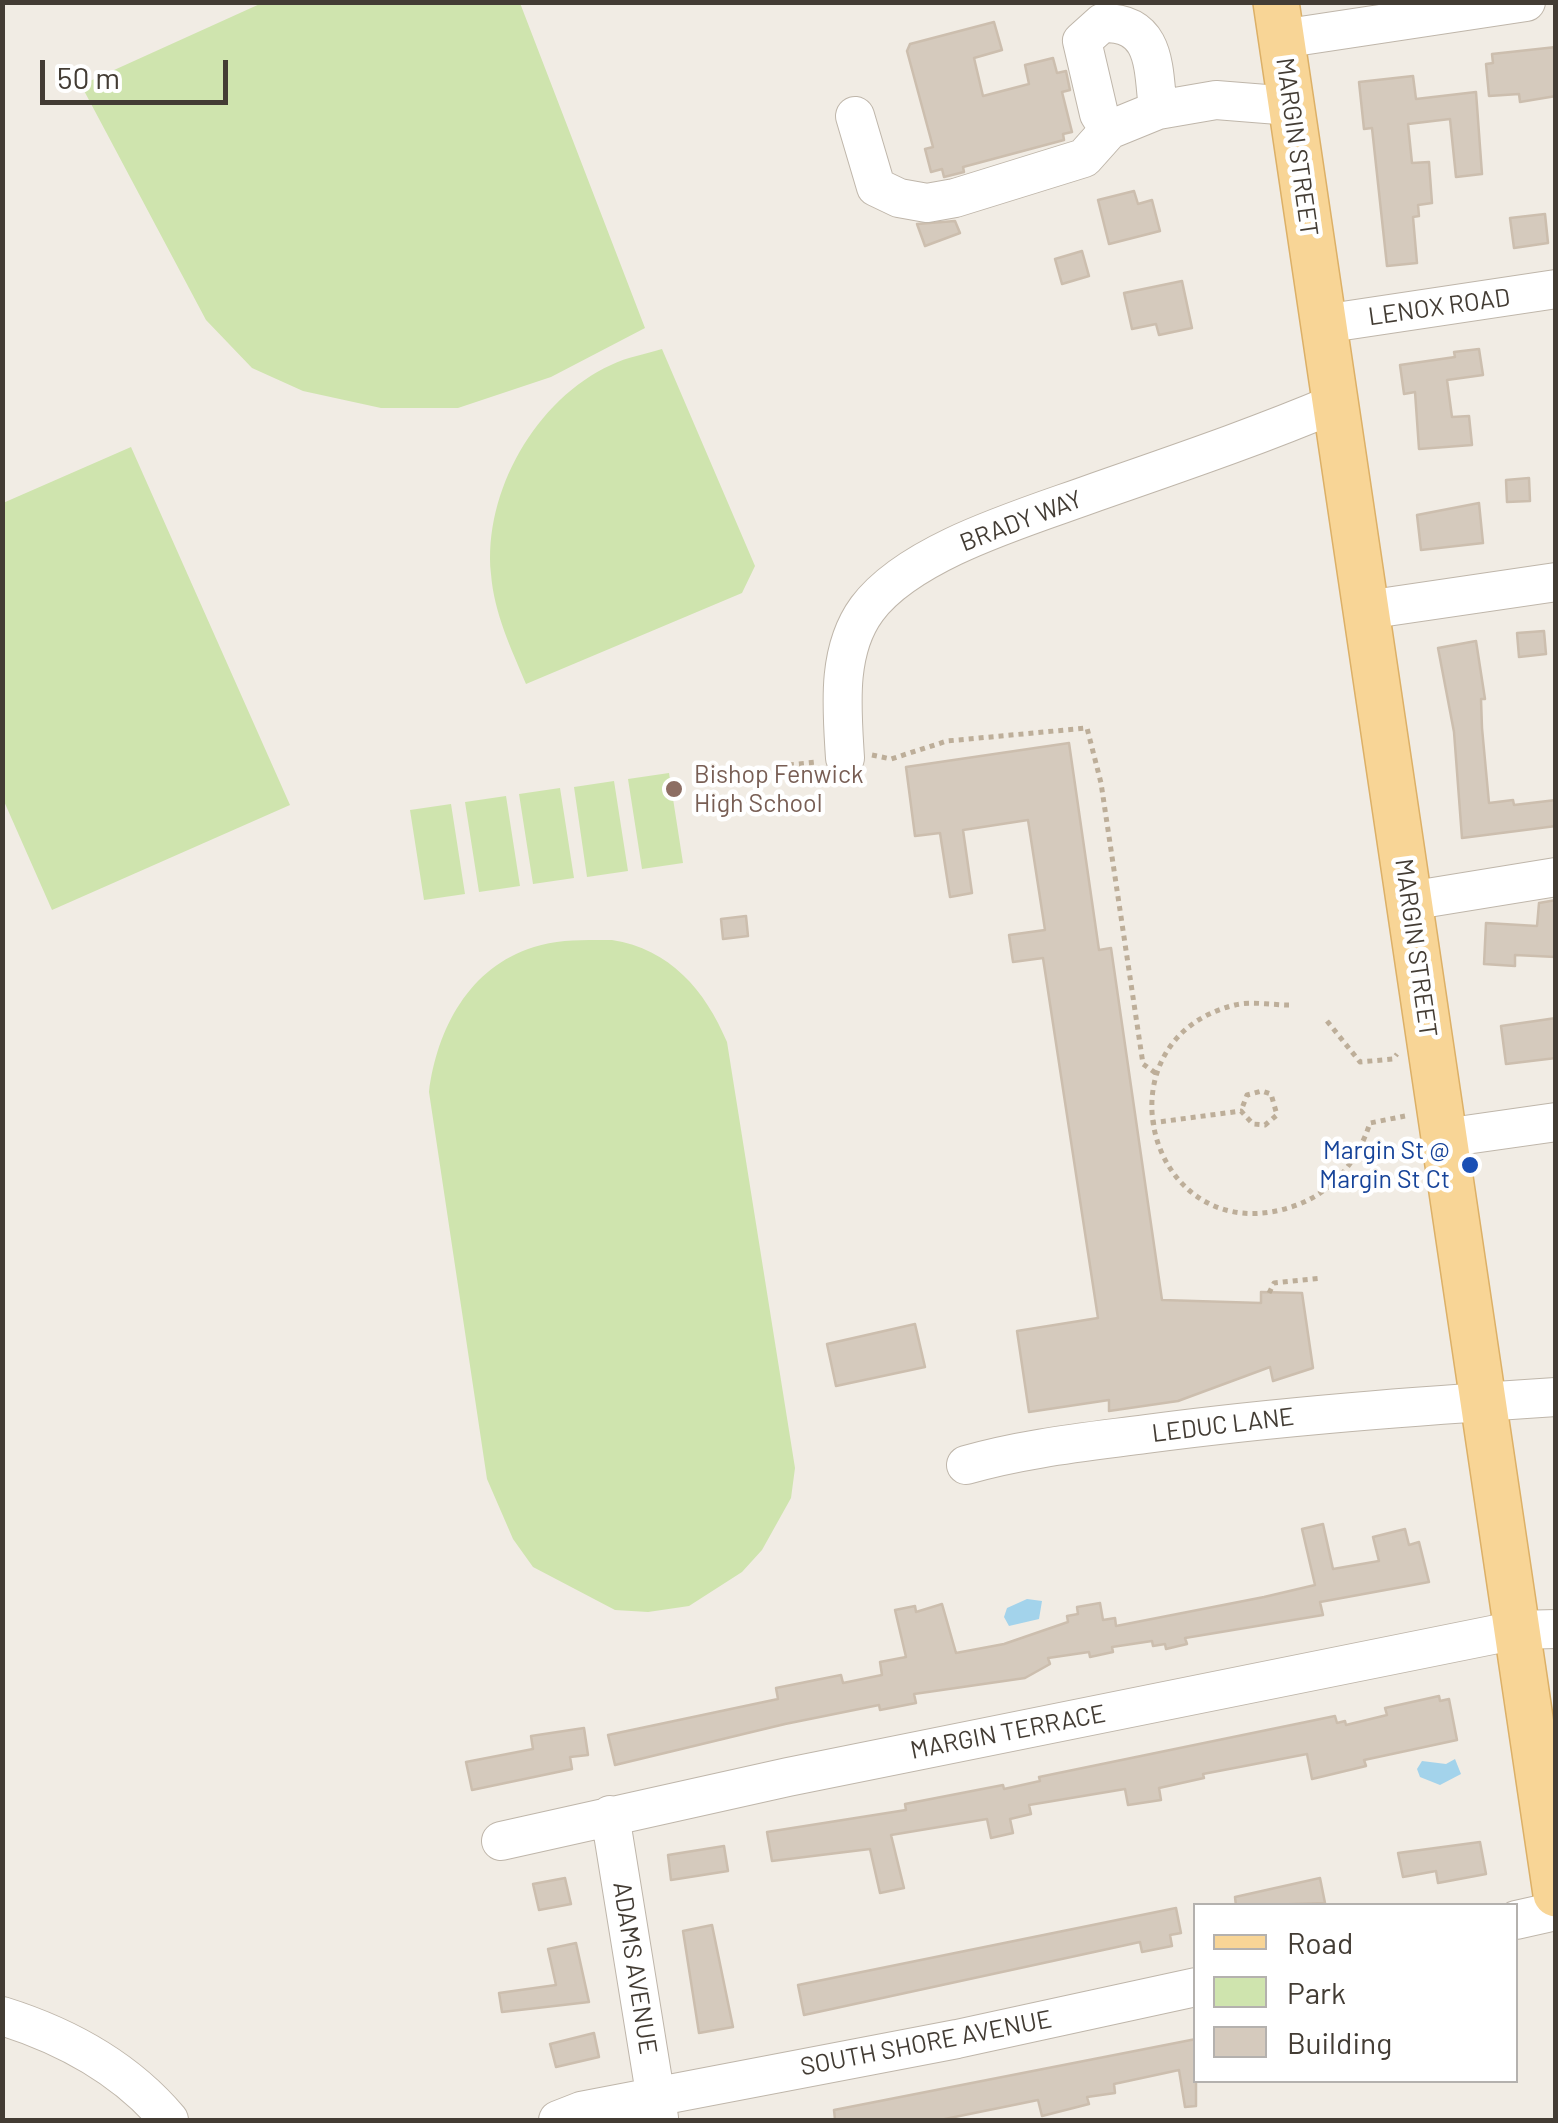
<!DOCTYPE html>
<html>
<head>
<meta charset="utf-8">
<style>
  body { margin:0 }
  #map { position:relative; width:1558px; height:2123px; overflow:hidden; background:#f1ece4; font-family:Barlow,sans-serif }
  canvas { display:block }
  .frame { position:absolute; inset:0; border:5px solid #433c34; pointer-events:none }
  .legend { position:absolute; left:1193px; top:1903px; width:325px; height:180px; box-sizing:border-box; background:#fff; border:2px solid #b4b1ae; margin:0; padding:12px 18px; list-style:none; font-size:30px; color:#433c34 }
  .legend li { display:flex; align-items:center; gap:20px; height:50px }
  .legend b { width:50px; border:2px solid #b4b1ae }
  .scale { position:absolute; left:40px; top:60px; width:188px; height:45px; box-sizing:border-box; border:5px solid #433c34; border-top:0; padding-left:12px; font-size:30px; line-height:35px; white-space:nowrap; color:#433c34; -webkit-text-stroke:8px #fff; paint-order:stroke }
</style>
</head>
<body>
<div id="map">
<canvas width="1558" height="2123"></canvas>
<div class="frame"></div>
<ul class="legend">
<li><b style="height:12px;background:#f8d596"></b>Road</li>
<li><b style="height:28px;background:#cfe4ae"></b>Park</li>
<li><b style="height:28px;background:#d5cabd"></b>Building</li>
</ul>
<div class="scale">50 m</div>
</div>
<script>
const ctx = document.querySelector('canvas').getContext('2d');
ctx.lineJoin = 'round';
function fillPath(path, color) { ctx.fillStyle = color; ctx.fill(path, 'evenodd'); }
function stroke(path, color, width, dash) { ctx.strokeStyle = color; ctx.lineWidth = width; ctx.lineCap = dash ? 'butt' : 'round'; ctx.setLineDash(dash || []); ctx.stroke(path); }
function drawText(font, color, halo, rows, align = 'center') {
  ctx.font = font + ' Barlow,sans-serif'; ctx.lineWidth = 9; ctx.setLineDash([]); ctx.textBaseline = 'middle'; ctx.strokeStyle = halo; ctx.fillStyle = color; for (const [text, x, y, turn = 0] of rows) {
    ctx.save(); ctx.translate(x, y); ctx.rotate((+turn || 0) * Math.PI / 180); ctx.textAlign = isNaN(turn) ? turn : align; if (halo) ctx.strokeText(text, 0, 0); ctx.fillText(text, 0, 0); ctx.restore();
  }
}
const green = new Path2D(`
  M262,3H520L645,328L551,377L458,408H381L303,391L252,368L206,320L81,85Z
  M662,349L755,566L742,593L526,684C511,648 494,613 491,574C483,492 536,399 611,365C627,357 646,354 662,349Z
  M131,447L290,805L52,910L3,799V503Z
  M669,773L683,863L642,869L628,779Z
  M614,781L628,871L587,877L574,787Z
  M560,788L574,878L533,884L519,794Z
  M506,796L520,886L479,892L465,802Z
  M451,804L465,894L424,900L410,810Z
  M612,940C670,949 705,990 727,1042L795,1468L791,1498L762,1550L742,1572L689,1606L648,1612L615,1610L533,1567L513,1539L487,1479L429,1092C437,1029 469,967 534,947C558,939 587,940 612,940Z`);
const water = new Path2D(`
  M1027,1599L1042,1601L1039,1619L1009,1626L1004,1617L1007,1608Z
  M1455,1759L1461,1774L1440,1785L1420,1777L1417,1769L1422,1761L1446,1764Z`);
const building = new Path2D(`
  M994,22L1002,50L974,58L983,96L1029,84L1025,65L1053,58L1057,73L1066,71L1070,90L1062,92L1072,132L1063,134L1064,140L963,167L964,172L944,177L942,169L931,172L925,149L933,147L907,51L910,44Z
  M1556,47V96L1520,102L1519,94L1489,96L1486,64L1493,63L1492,54Z
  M1413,76L1416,99L1476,92L1482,174L1456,177L1450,119L1408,124L1412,163L1429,162L1432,203L1418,205L1419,216L1413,217L1417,263L1387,266L1372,128L1364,129L1359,82Z
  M1134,191L1138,204L1152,200L1160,231L1109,244L1098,200Z
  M1545,214L1548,243L1514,248L1510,218Z
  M955,221L960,233L925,246L917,224Z
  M1082,251L1089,276L1062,284L1055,259Z
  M1182,281L1192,328L1159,335L1156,324L1132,329L1124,293Z
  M1479,349L1483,375L1447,380L1452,417L1469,416L1472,445L1419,449L1415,392L1404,394L1400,365L1455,357L1454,352Z
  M1529,478L1530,501L1507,502L1506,480Z
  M1479,503L1483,543L1421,550L1417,515Z
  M1544,631L1546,654L1519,657L1517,633Z
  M1476,641L1485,699H1481L1482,728L1489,803L1513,800L1514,805L1556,800V826L1462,838L1454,732L1438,648Z
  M1069,743L1099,950L1111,948L1162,1300L1261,1303V1292L1302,1293L1313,1368L1273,1381L1270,1367L1178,1401L1109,1411V1400L1029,1412L1017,1331L1098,1318L1043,958L1013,962L1009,935L1045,930L1028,820L963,830L972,893L950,897L940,833L915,836L906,767Z
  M1556,900V957L1515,955V966L1484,964L1486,923L1537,926L1539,903Z
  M746,916L748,936L723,939L721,919Z
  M1556,1018V1058L1506,1064L1501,1026Z
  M915,1324L925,1367L836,1386L827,1344Z
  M1323,1524L1333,1569L1379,1561L1373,1537L1405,1529L1409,1545L1419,1542L1429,1582L1320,1602L1323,1615L1185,1638L1187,1644L1166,1649L1165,1644L1153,1646L1152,1641L1112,1647L1113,1652L1090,1657L1089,1652L1048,1658L1050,1664L1025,1678L914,1694L916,1703L880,1710L879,1705L785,1724L615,1765L608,1735L778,1699L776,1688L841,1675L843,1683L882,1675L880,1662L906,1657L895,1610L915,1606L916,1612L942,1604L956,1653L1004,1644L1068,1622L1067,1616L1078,1614L1077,1607L1100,1603L1103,1620L1115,1618L1116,1626L1264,1597L1315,1585L1302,1529Z
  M1439,1696L1440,1701L1449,1699L1457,1740L1364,1760L1366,1766L1312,1779L1307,1754L1203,1774L1204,1778L1159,1788L1161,1800L1128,1805L1125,1789L1029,1805L1031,1814L1010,1819L1013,1833L991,1838L987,1819L891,1835L904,1888L880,1893L870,1849L772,1861L767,1832L906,1810L905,1804L1003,1785L1004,1789L1040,1781L1039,1777L1335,1716L1337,1723L1345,1721L1346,1725L1387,1715L1385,1708Z
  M584,1728L588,1755L570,1757L572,1769L472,1790L466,1762L533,1749L531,1736Z
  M1480,1842L1486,1874L1438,1883L1436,1871L1403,1877L1398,1853Z
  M724,1846L728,1871L671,1880L668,1855Z
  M565,1878L571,1904L539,1910L533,1884Z
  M1320,1878L1325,1903L1236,1906L1235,1897Z
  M1176,1908L1181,1933L1170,1935L1172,1946L1142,1952L1140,1942L804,2015L798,1985Z
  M712,1925L733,2027L699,2033L683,1931Z
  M576,1943L589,2002L502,2012L499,1993L556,1985L548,1949Z
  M594,2033L599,2057L556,2067L550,2044Z
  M1196,2039V2106L1185,2107L1179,2070L1114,2084L1115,2093L1087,2097L1089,2104L1042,2116L1038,2100L940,2120H835L834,2110Z`);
const path = new Path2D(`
  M872,755L891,759L947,741L1087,728L1101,783L1143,1064L1157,1074
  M779,766L817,762
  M1289,1005C1272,1005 1251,1001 1235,1005C1090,1040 1150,1259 1297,1205C1334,1191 1358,1160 1370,1123L1405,1116
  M1327,1021L1360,1062L1393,1059L1397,1054
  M1151,1123L1241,1111L1253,1124L1265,1125L1277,1115L1271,1094L1262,1091L1247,1095L1241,1111
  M1269,1293L1274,1283L1322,1278`);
const minor = new Path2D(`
  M1281,39L1526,2
  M855,116L876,187L899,198L927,203L955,198L1084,158L1109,130L1158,110L1216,100L1291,106
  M1109,130L1099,114L1082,41L1102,23C1157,22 1153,67 1158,110
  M1323,324L1556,289
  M1366,610L1556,582
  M845,758C842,709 836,651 867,609C911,550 1028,517 1096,492C1176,464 1256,437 1334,404
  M1409,901L1556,877
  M1444,1138L1556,1122
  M966,1465C1025,1448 1086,1442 1146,1434C1282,1416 1419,1406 1556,1397
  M610,1815L659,2118
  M501,1841L788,1777L1517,1630L1556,1629
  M1516,1920L1556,1911
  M2,2016C66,2036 126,2069 169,2120
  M558,2120L581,2111L957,2039L1196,1987`);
const major = new Path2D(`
  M1276,2L1556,1894`);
const markers = [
  [674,789,10,"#8d6e63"],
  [1470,1165,10,"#1a4fb4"]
];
const streetNames = [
  ["MARGIN STREET",1297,147,82],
  ["LENOX ROAD",1439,307,-8],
  ["BRADY WAY",1021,521,-21],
  ["MARGIN STREET",1416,948,82],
  ["LEDUC LANE",1223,1425,-7],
  ["MARGIN TERRACE",1008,1732,-11],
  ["ADAMS AVENUE",635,1968,81],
  ["SOUTH SHORE AVENUE",926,2043,-11]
];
const educationNames = [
  ["Bishop Fenwick",694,775],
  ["High School",694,804]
];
const transitNames = [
  ["Margin St @",1450,1151],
  ["Margin St Ct",1450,1180]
];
fillPath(green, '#cfe4ae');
fillPath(water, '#a3d3eb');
fillPath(building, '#d5cabd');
stroke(building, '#ccbeae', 2.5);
stroke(minor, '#bfb6aa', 40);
stroke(major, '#dcb067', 48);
stroke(path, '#bdae99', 5, [5, 5]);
stroke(minor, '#fff', 38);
stroke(major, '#f8d596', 45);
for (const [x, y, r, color] of markers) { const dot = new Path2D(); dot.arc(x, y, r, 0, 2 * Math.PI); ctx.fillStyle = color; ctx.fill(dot); stroke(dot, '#fff', 4); }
drawText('25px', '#433c34', '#fff', streetNames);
drawText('25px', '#785e54', '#fff', educationNames, 'left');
drawText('25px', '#164399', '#fff', transitNames, 'right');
</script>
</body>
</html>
